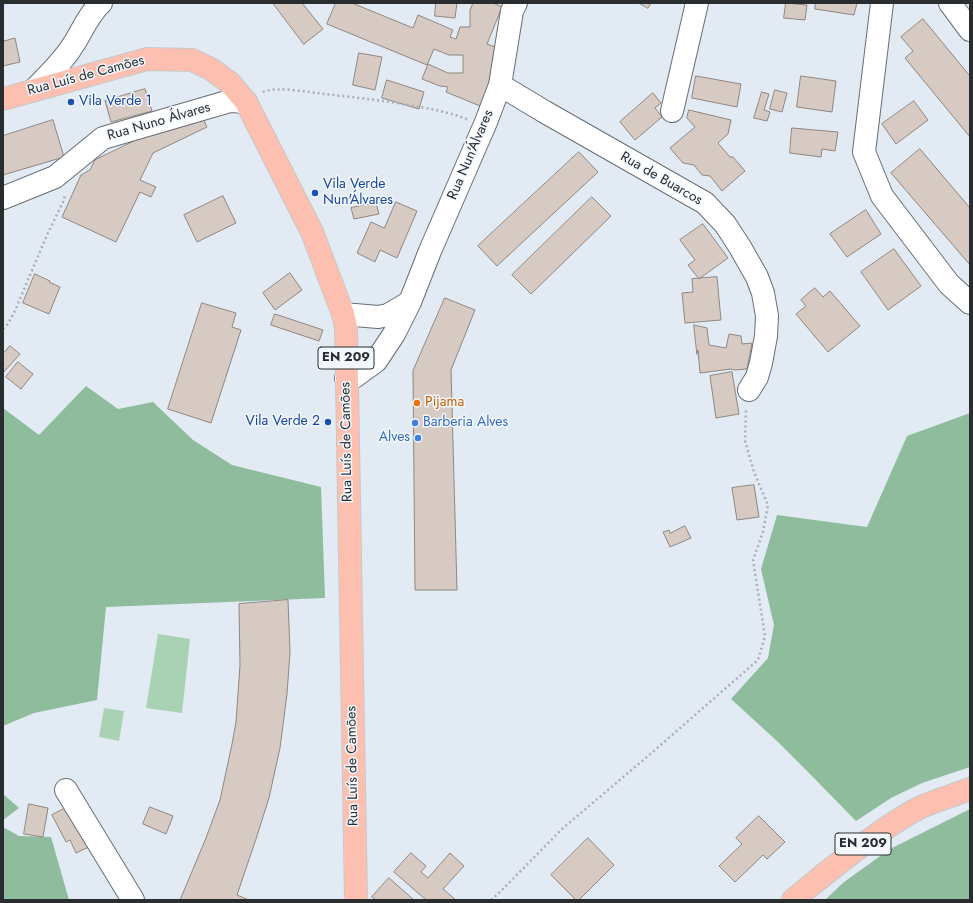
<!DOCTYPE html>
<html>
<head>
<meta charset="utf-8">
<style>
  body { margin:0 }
  #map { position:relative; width:973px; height:903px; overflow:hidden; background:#e2ebf4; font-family:Jost,sans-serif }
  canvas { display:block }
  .frame { position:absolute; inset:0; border:4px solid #292d30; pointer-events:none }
</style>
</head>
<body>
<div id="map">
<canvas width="973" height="903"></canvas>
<div class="frame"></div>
</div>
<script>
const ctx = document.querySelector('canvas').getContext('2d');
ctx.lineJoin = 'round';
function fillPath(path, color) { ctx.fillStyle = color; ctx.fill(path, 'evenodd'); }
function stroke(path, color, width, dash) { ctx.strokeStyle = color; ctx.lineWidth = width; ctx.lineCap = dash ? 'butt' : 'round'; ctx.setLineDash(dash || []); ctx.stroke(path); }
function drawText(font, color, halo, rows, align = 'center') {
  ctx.font = font + ' Jost,sans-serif'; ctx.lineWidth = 3; ctx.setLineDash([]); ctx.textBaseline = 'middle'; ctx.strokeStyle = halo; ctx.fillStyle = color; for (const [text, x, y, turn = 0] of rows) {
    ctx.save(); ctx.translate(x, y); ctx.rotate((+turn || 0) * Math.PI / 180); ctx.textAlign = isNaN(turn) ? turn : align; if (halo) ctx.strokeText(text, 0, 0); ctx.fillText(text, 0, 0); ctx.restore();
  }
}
const green = new Path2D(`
  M158,634L190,639L182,713L146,708Z
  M104,708L124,711L119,741L99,737Z`);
const forest = new Path2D(`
  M86,386L118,409L153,402L193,440L232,465L321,487L325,598L106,607L97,700L34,713L3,726V408L39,435Z
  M970,413V767L922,783L891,798L856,821L807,771L778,742L731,699L768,658L774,625L761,569L777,515L867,527L907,436Z
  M3,794L19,808L3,820Z
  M970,809V900H825L844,882L890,849Z
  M3,827L19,836L51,837L69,900H3Z`);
const building = new Path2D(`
  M273,3H302L323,29L304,44Z
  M336,3H352L413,28L418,15L453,30L450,37L456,39L460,27H470V10L473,3H493L502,7L487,44L503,50L480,106L446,92L448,87L440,86L422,79L428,64L448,73H463V55H449L434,49L427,65L327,24Z
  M436,3H457L455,18L435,16Z
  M639,3H651L648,8Z
  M786,3L807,5L805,20L784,18Z
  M816,3H857L854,15L815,9Z
  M923,19L970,76V137L905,58L913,51L901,37Z
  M3,38L4,41L15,38L20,62L3,66Z
  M359,53L382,57L375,90L353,85Z
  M696,76L741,84L737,107L692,98Z
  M801,76L836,81L832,112L797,107Z
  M387,80L424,92L419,109L382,98Z
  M145,89L152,111L111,122L105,101Z
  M775,90L787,93L782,112L770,109Z
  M762,92L769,94L764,110L770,112L767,121L754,118Z
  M653,93L661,103L655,108L662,117L635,140L620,122Z
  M914,101L928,120L896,144L882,124Z
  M199,110L207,127L153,153L140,180L156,187L151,197L140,192L116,242L62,217L81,175L90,170L95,160Z
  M689,110L731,120L728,134L718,143L730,157H733L745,171L722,191L710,176L702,175L694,165L683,163L670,148L695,127L687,118Z
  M53,120L64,157L3,175V136Z
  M792,128L838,132L835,151L822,149L821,157L790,153Z
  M920,149L970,208V265L891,173Z
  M579,152L598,172L497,266L478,246Z
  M223,196L236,223L197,242L184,215Z
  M592,197L611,216L531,294L512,275Z
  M396,202L417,211L397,258L380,250L375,262L357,253L371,222L384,228Z
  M376,203L379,214L354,219L351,208Z
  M866,210L881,234L847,257L830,234Z
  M703,224L728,258L699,279L688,265L695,260L680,240Z
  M894,249L921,286L888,310L861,272Z
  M290,273L302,290L275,310L263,293Z
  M35,274L50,281L49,282L60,287L49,314L23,303Z
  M717,277L721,320L685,323L682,293L693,292L692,279Z
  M815,288L823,297L830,291L860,326L828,352L796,314L806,306L801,300Z
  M445,298L475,310L451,370L457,590H415L413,371Z
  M202,303L236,313L232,327L241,330L211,423L168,409Z
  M275,314L323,330L319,341L271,325Z
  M694,325L707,328L709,345L726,348L729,334L741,336L742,344L752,343L747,369L735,370L731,369L700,373L698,350L697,354Z
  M10,346L20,354L3,373V354Z
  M18,362L33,374L21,389L6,377Z
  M732,372L739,414L716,418L710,376Z
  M754,485L759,517L737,520L732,488Z
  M685,526L691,538L670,547L663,532L669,530L670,533Z
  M288,600L290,652L287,694L280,748L269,798L256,839L237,895L249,900H180L206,838L220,800L232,744L236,722L240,665L239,604Z
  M29,804L48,808L43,837L24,834Z
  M70,806L91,846L76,853L70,840L66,842L52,815Z
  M150,807L173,816L166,834L143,824Z
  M759,816L785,842L767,859L763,855L735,882L719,866L742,844L736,838Z
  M588,838L614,865L579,900H576L551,875Z
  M411,853L426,866L421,872L428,878L450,853L464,866L443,889L456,900H426L394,872Z
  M389,878L414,900H376L372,897Z`);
const path = new Path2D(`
  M263,92C277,86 308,92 324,94C352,97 380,100 408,105C428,108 448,112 467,119
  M3,329L7,325L14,313L47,235L64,200L65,194
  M491,900L500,892L562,829L648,756L758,660L765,636L753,560L763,532L768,505L754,472L745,441L746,408`);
const minor = new Path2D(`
  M882,3L864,152L882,196L949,284L970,303
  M950,3L970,30
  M500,85L545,112L705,203L725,224L740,247L757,277L763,293L767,316L766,336L761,363L757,377L749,390
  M34,90C48,75 64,61 75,42C83,29 89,14 101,3
  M672,111L697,3
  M3,198L55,177L103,138L230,101L246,102
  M343,314L378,317L388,315L410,302
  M346,378L354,377L376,361L394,334L410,302L430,251L486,122L500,85L512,11L516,3
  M66,790L133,900`);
const major = new Path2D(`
  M3,99L147,59L192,60L211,69L230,83L246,102L312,232L343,314L346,327L356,900
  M793,900C820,878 846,856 875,836C890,825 905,815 921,807C937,800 954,795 970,789`);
const markers = [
  [71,102,4,"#1a4fb4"],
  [315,193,4,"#1a4fb4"],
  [417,403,4,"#e8710a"],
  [328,422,4,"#1a4fb4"],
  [415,423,4,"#3f7fe0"],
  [418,438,4,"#3f7fe0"]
];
const shields = [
  [346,358,56],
  [863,844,56]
];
const shieldNames = [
  ["EN 209",346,358],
  ["EN 209",863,844]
];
const streetNames = [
  ["Rua Luís de Camões",86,76,-15],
  ["Rua Nuno Álvares",159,122,-16],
  ["Rua Nun'Álvares",471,155,-67],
  ["Rua de Buarcos",661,179,30],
  ["Rua Luís de Camões",347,442,-91],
  ["Rua Luís de Camões",353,766,-91]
];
const transitNames = [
  ["Vila Verde 1",79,102],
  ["Vila Verde",323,185],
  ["Nun'Álvares",323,201],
  ["Vila Verde 2",320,422,"right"]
];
const foodNames = [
  ["Pijama",425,403]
];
const shopNames = [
  ["Barberia Alves",423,423],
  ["Alves",410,438,"right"]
];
fillPath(green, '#a9d2b5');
fillPath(forest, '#8ebc9c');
fillPath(building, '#d6cac3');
stroke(building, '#90867f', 1);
stroke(minor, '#666e76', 24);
stroke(major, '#c7c8c9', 24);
stroke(path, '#a8afb7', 2.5, [2, 3]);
stroke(minor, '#fff', 22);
stroke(major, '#fdc0b0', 22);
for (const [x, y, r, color] of markers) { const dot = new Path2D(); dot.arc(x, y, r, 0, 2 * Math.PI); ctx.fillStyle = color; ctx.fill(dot); stroke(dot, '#f2f8fd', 1.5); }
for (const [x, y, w] of shields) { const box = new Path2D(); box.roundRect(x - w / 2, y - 11, w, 22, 3); ctx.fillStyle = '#f2f8fd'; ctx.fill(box); stroke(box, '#292d30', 1); }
drawText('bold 13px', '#292d30', null, shieldNames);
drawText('14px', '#292d30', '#f2f8fd', streetNames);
drawText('14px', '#164399', '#f2f8fd', transitNames, 'left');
drawText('14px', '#c56008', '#f2f8fd', foodNames, 'left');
drawText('14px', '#366cbe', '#f2f8fd', shopNames, 'left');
</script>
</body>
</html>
